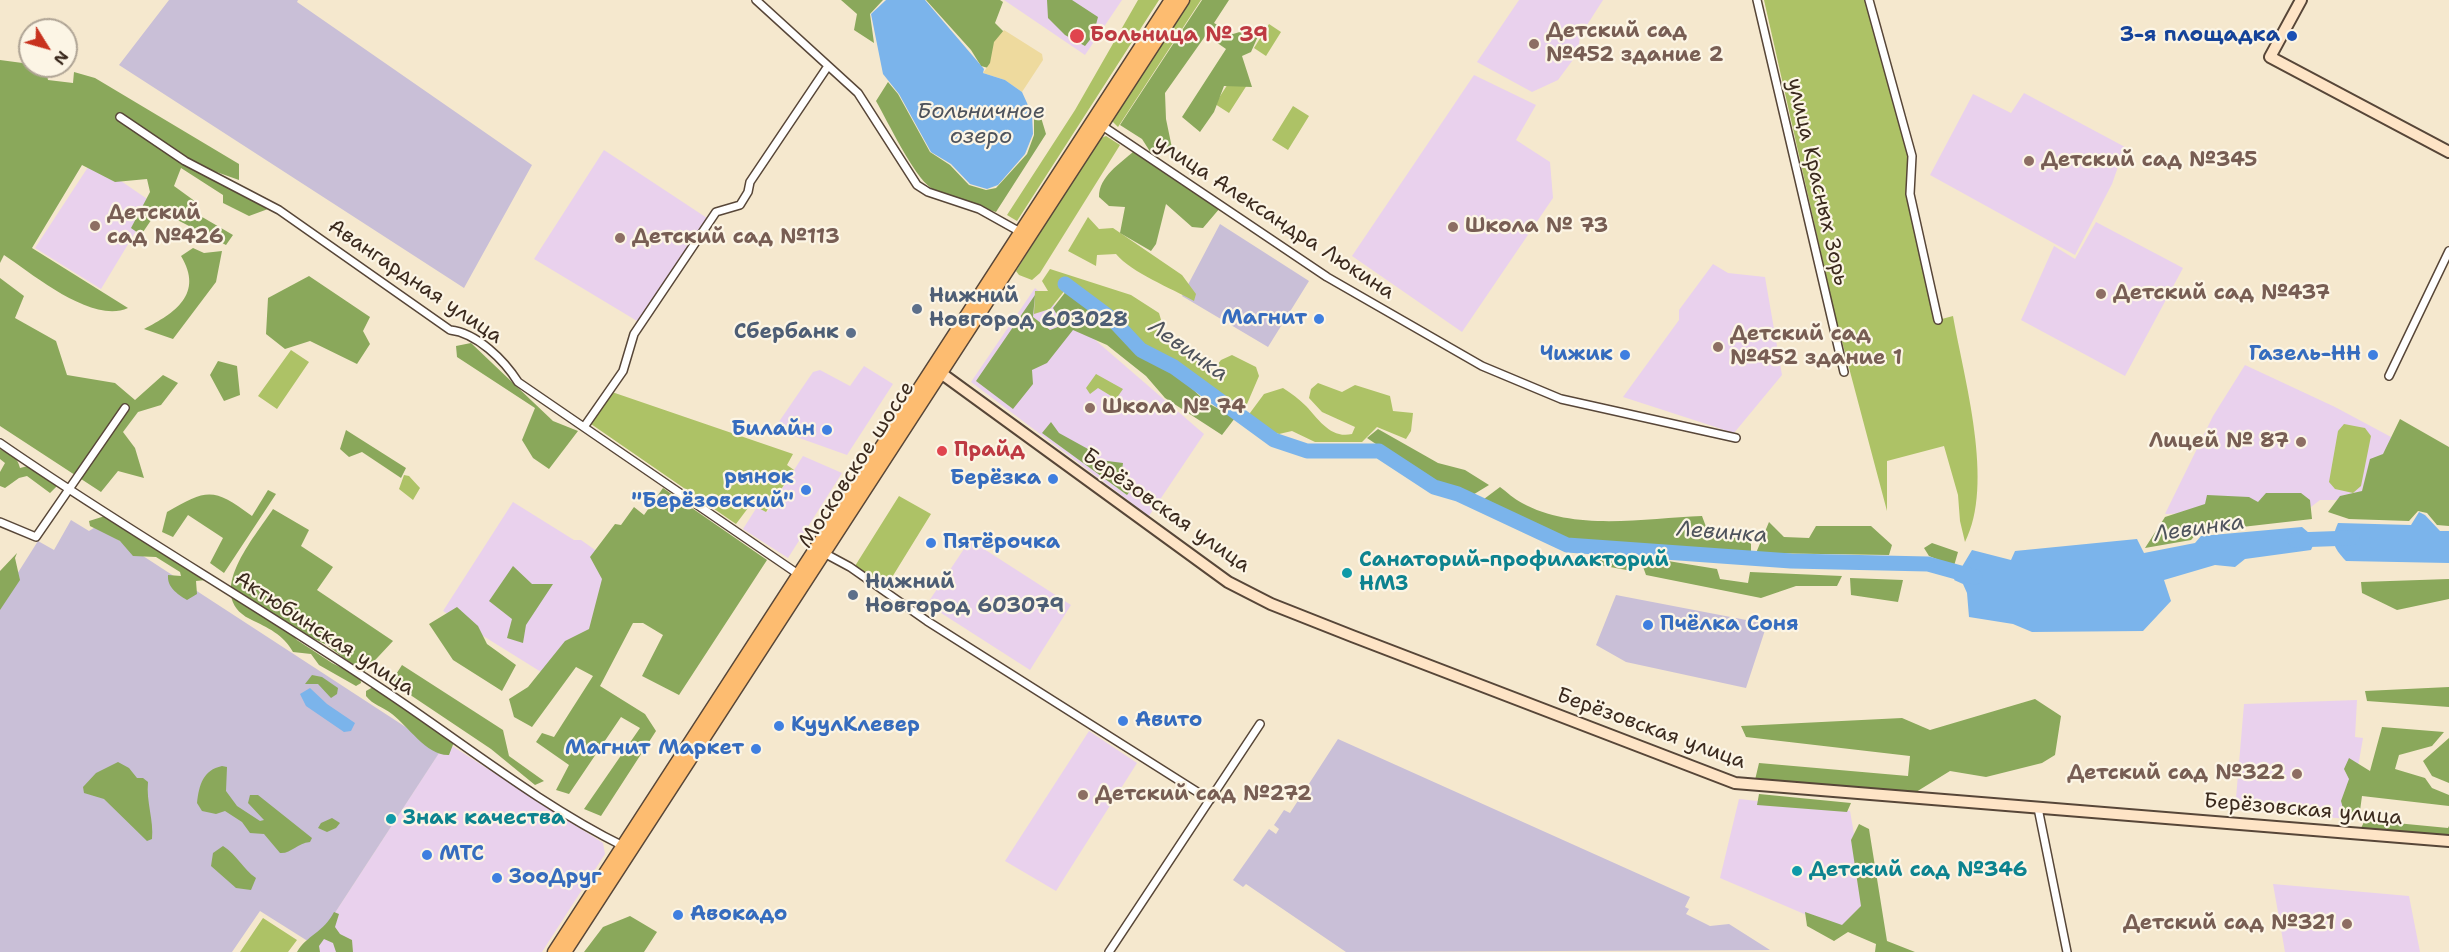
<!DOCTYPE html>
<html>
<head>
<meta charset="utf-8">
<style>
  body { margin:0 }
  #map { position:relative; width:2449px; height:952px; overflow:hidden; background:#f5e8ce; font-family:"Shantell Sans",sans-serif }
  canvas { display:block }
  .north { position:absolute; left:18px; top:18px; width:60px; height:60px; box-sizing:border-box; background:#fcf5e5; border:2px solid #afa495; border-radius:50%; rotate:127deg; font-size:16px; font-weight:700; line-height:24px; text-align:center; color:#3b2a1e }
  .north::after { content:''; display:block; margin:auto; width:21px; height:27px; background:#c8321e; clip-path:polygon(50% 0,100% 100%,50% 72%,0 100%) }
</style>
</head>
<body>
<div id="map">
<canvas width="2449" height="952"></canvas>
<div class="north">N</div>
</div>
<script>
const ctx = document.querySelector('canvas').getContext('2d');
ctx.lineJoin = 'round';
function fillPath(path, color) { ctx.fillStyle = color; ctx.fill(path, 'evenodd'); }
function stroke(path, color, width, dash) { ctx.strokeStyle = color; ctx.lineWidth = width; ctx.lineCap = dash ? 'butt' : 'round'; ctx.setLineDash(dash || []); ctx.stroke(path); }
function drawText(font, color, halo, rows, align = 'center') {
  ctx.font = font + ' "Shantell Sans",sans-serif'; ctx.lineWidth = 4.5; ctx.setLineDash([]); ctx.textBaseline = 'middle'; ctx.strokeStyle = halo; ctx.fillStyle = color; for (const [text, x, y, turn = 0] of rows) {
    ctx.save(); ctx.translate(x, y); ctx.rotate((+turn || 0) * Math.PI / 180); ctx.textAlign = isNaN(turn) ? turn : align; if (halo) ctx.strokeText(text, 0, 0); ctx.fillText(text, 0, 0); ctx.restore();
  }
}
const built = new Path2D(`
  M1004,0H1122L1085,55Z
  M1519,0H1603L1580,36L1578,53L1558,80L1532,92L1477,62Z
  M1474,75L1536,105L1516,140L1550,162L1553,198L1462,332L1352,256Z
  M2024,93L2125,147L2112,184L2075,255L1930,175L1973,94L2011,113Z
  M604,150L707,218L637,321L534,259Z
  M92,161L153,203L101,289L35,248Z
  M2096,222L2183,268L2125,376L2021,320L2054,246L2075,259Z
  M1713,264L1728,273L1765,277L1782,375L1734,433L1623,397L1679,320V310Z
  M1035,288L1204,434L1149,516L971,382Z
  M2245,365L2335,407L2449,468V500H2320L2307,510L2165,514L2213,416Z
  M864,366L893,384L847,455L774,429L813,372L820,370L850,386Z
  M803,456L842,473L788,558L743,529L757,507L767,512Z
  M513,502L574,540H581L632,576L562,685L443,611Z
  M970,540L1071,605L1030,670L927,604Z
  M2357,700L2355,737L2363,738L2349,819L2235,810L2244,704Z
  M1089,731L1137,763L1056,891L1005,861Z
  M446,742L603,843L605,854L542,952H316L314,945Z
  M1739,799L1850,811L1867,909L1844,931L1720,878Z
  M2273,884L2409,896L2420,952H2285Z`);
const industrial = new Path2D(`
  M169,0H298L297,2L532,165L464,288L119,65Z
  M1220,224L1309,281L1268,347L1182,296Z
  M71,520L89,531L97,526L441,750L314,945L260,911L232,952H0V601L38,541L54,550Z
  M1616,595L1767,624L1746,688L1626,662L1596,645Z
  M1338,739L1690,897L1685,907L1689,909L1686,914L1710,926L1729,924L1770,950L1346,952L1246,884L1243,887L1233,880L1269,829L1276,834L1279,829L1274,825L1284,810L1290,813Z`);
const green = new Path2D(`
  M1138,0H1159L1017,221L1007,215L1075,110Z
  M1189,0H1201L1118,127L1111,120Z
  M1764,0H1870L1912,156L1910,194L1938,320L1953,316C1964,379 1995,484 1965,542L1960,521L1958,495L1944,446L1887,461V511L1835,315Z
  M1269,24L1281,32L1266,56L1254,48Z
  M1233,76L1247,85L1229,113L1215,104Z
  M1293,106L1309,116L1288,150L1272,140Z
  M1106,136L1120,145L1040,273L1032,280L1019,275L1016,271L1099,139Z
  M1088,217L1099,229L1113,228L1182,275L1196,294L1194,301C1171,288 1132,273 1116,254L1097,255L1096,266L1068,251Z
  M1050,269L1131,295L1159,313L1167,340L1213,370L1221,360L1232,355L1256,367L1259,376L1247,404L1240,411L1172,361L1143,346L1113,316L1074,287L1066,289L1050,309L1034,314L1035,291H1048L1042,281Z
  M291,350L309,362L277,409L258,396Z
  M1096,374L1123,389L1116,399L1098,388L1090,394L1086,388Z
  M1318,383L1342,392L1355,385L1390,396L1393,411L1413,413L1411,431L1406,439L1377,427L1362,442H1315L1292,431L1279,434L1262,428L1247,417L1264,394L1283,388C1291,393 1299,399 1306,406C1319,420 1331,439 1352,434L1355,427L1322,412L1309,398L1311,389Z
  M612,392L793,454L787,465L794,470L766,512L751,504L736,524L591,424Z
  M2344,424L2365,428L2371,436L2361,486L2353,493L2335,489L2329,482L2338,431Z
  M404,475L409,476L420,488L413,500L399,489Z
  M899,496L931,514L886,587L855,566Z
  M263,918L297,940L288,952H240Z`);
const forest = new Path2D(`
  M841,0H883L870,14L874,43L854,30L857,14Z
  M926,0H1000L1003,2L995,23L1022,50L992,69L981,66L971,50Z
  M1047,0H1072L1098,17L1093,36L1085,46L1065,35L1048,18Z
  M1202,0H1229L1214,23L1233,34L1263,25L1251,52L1242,56L1252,87L1224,86L1214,112L1200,132L1182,117L1226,49L1206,35L1165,93L1166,119L1172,148L1157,155L1151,153L1142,139L1120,125Z
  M0,60L45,66L48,80L73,83L74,72L95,78L239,164V180L208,169L268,209L249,216L223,203V195L181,168L174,186L196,202L197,214L233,235L226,245L158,210L141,235L131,228L150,192L147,179L115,182L82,165L32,248L128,308C92,324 34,275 4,255L0,263Z
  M888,82L898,94L930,152L950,165L969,185L986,190L996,188L1027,154L1034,135V114H1040L1046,134L996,212C976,205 949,201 931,188C913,175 888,122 876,101Z
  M1134,151L1220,208L1203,228L1192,227L1166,204L1156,244L1151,251L1120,233L1125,207L1109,206L1099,197C1099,176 1120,164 1134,151Z
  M193,248L204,253L222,251L216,282L173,339L144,329C175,313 204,294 181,256Z
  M309,276L370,317L363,331L370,344L357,364L310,341L285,349L266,334L268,298Z
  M0,278L24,296L15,318L56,341L67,375L115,383L135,400L163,375L178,383L161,405L138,412L123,432L135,448L144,478L118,471L101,492L0,426Z
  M1067,290L1111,321L1140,353L1173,370L1206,402L1235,418L1222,435L1165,398L1146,376L1107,345L1073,330L1047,363L1032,370L1033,384L1013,409L976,381L1035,295L1033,317L1050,330L1063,325L1053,308Z
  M471,343L553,421L578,431L549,469L533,458L522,440L535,408L457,357L456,346Z
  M218,361L237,366L240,395L224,401L210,375Z
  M2400,419L2449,447V526L2437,525L2427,513L2418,511L2409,521L2349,519L2328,512L2340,496L2362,491L2370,459L2383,454Z
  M1051,422L1059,433L1088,449L1092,459L1123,463L1121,478L1131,490L1127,495L1042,433Z
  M1378,429L1438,463L1465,470L1489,485L1471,496L1434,483L1367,438Z
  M346,430L406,468L401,478L362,452L349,457L340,449Z
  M0,449C10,455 17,455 20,468L28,466L57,486L50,493L27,476L19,478L5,488L0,486V472L5,463L0,459Z
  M1500,487C1507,492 1514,499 1522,503C1574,532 1646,518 1702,516L1708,532L1751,541V552L1568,542L1484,499Z
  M663,488L767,560L679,695L642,676L663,635L643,623H633L600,686L645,714L656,731L601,816L584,809L640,728L621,717L569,794L556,790L569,765L536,742L542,733L554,737L593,676L576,667L532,727L514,717L509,699L528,687L565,641L589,629L602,579L590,557L615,524L621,525L634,507L644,515Z
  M268,490L276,494L224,573L210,563L223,538L188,515L173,537L162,532L167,512C208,488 214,488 252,516Z
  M2266,493H2301L2310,500L2312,519L2198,532L2191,540L2145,548L2165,517L2205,504L2207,495L2249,497L2258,502Z
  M273,509L309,530L301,546L333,567L317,590L393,641L363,673L327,645L293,629V635L297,640L332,663L360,677L361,683L356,686L319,665L311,654L293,652C283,634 268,628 250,619C203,595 255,537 273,509Z
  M105,516L144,533L207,572L208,577L206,580L196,581L197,594L187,600C177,594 167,587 168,575L181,576L180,572L156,557L133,556L120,541L90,526L89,521Z
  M1769,522L1784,537L1809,538L1816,526H1871L1892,545L1889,555L1756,553Z
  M1932,543L1958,552L1954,566L1929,556L1924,548Z
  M1599,551L1634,556L1632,571L1599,565Z
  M17,553L15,558L20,580L0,610V571Z
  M1668,561L1717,569L1720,579L1748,583L1750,572L1842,576L1837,586H1796L1761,598L1646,575L1642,564Z
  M513,566L532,584H553L526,625L523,643L507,638L512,619L489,601Z
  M1850,578L1903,580L1898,602L1851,595Z
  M2449,579V599L2397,610L2362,593L2361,582Z
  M457,607L478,626L487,644L516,665L502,691L453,660L429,624Z
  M402,665L503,730L509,756L544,781L535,785L491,749L391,682Z
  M312,675L322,677L338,688L337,694L331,698L318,684H305Z
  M373,687L454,742L449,755C427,756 408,726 392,714C383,707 373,705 366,696V691Z
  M2449,687V707L2367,701L2365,691Z
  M2035,699L2061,716L2055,755L2042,763L1986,777L1950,771L1916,792L1755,780L1759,763L1908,776L1910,756L1746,737L1741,726L1902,718L1930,730Z
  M2382,727L2444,732L2432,746L2399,755L2395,769L2425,778L2432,788L2449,795V806L2362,796L2359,818L2344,812L2341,801L2349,779L2344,769L2349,758L2370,771Z
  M2449,738V783L2432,776L2423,761Z
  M118,762L129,768L137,778H143L148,782C146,802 154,820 152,839L147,841L104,799L84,793L83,787L96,773Z
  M222,766L227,767L226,791L237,806L260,821L264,820L248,803L250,795H258L312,838L310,842C297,843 291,854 280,853L264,834L250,833L242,822L225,811L216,814L202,811L197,803C199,785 203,770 222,766Z
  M1759,794L1851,803L1847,812L1757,805Z
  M332,818L340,823L336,828L327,832L318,828L321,823Z
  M2365,820L2448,828L2449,826V835L2360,830Z
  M1859,824L1869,829L1887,941L1915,952H1875L1876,944L1848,932L1834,941L1807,926L1805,912L1842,925L1861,906L1851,840Z
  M223,846C237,855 243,869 256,878L251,890L236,888L211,866L213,853Z
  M334,912L339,914L335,927L340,934L352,940L353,952H336L333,943L324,939L319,946L320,952H297C306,936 324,932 334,912Z
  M630,916L657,932L644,952H584L603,927Z`);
const sand = new Path2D(`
  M1004,30L1042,54L1043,60L1022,92L1005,80L983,73L990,63L994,42Z`);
const water = new Path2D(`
  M886,0H925L984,69L983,73L1005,80L1022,92L1032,114L1033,134L1025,154L998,185L987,189L970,184L951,164L931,152L899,94L883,74L871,14Z
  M2419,512L2425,515L2440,531H2449V563L2346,561C2333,547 2330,541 2338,523L2411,525Z
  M2302,527L2316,539L2311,550L2245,559L2235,567L2215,565L2164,580L2171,601L2143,631L2032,632L2013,624L1969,617L1967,593L1963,584L1954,580L1972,550L2011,560L2015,551L2137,539L2144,553L2195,543L2201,536Z
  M310,688L327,704L355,723L351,731L344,732L306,706L300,694Z`);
const river = new Path2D(`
  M1065,284L1112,319L1141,350L1174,367L1274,440L1307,451H1379L1434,487L1458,494L1567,545L1791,561L1928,564L1975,577
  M2295,540L2352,538`);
const street = new Path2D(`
  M756,0L858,93L917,185L928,192L979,209L1022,233
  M1757,0L1844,372
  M1869,0L1912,156L1910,194L1938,320
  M120,117L185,161L279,210L450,330C477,333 504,360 518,382L798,574
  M1101,125L1327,277L1482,366L1561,399L1736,438
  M2389,376L2449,251
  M584,427L623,371L634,334L716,212L740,205L748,192L750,182L828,66
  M0,443C124,529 256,604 382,689C462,742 538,804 625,847
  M0,522L36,537L125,408
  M824,553L850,567L927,621L1210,800
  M2038,808L2067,952
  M1109,952L1260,724`);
const secondary = new Path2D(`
  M2301,0L2270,57L2449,152
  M934,368L1228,582L1271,604L1352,636L1735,783L2449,841`);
const primary = new Path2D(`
  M554,952L1171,0
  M565,952L1183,0`);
const markers = [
  [1077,36,8,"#e0444e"],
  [2292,36,6,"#1a4fb4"],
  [1534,44,6,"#8d6e63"],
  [2029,161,6,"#8d6e63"],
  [95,226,6,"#8d6e63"],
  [1453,227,6,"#8d6e63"],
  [620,238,6,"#8d6e63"],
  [2101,294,6,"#8d6e63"],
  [917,309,6,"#5c6f8a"],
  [1319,319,6,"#3f7fe0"],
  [851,333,6,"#5c6f8a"],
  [1718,347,6,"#8d6e63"],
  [1625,355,6,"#3f7fe0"],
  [2373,355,6,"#3f7fe0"],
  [1090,408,6,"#8d6e63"],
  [827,430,6,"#3f7fe0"],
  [2301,442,6,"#8d6e63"],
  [942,451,6,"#e0444e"],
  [1053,479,6,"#3f7fe0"],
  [806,490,6,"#3f7fe0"],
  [931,543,6,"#3f7fe0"],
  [1347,573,6,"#0f9aa8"],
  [853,595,6,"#5c6f8a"],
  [1648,625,6,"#3f7fe0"],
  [1123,721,6,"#3f7fe0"],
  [779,726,6,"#3f7fe0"],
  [756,749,6,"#3f7fe0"],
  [2297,774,6,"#8d6e63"],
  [1083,795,6,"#8d6e63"],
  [391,819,6,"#0f9aa8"],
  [427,855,6,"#3f7fe0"],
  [1797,871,6,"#0f9aa8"],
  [497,878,6,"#3f7fe0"],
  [678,915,6,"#3f7fe0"],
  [2347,924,6,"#8d6e63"]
];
const educationNames = [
  ["Детский сад",1546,32],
  ["№452 здание 2",1546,56],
  ["Детский сад №345",2041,161],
  ["Детский",107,214],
  ["сад №426",107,238],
  ["Школа № 73",1465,227],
  ["Детский сад №113",632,238],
  ["Детский сад №437",2113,294],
  ["Детский сад",1730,335],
  ["№452 здание 1",1730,359],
  ["Школа № 74",1102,408],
  ["Лицей № 87",2289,442,"right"],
  ["Детский сад №322",2285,774,"right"],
  ["Детский сад №272",1095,795],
  ["Детский сад №321",2335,924,"right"]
];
const healthNames = [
  ["Больница № 39",1090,36],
  ["Прайд",954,451]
];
const transitNames = [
  ["3-я площадка",2280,36]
];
const streetNames = [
  ["улица Красных Зорь",1817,182,77],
  ["улица Александра Люкина",1274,218,33],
  ["Авангардная улица",415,282,34],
  ["Московское шоссе",857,465,-57],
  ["Берёзовская улица",1166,511,35],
  ["Актюбинская улица",324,634,33],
  ["Берёзовская улица",1651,729,20],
  ["Берёзовская улица",2303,810,5]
];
const serviceNames = [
  ["Нижний",929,297],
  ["Новгород 603028",929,321],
  ["Сбербанк",839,333,"right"],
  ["Нижний",865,583],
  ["Новгород 603079",865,607]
];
const shopNames = [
  ["Магнит",1307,319],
  ["Чижик",1613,355],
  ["Газель-НН",2361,355],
  ["Билайн",815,430],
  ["рынок",794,478],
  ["\"Берёзовский\"",794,502],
  ["Берёзка",1041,479],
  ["Пятёрочка",943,543,"left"],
  ["Пчёлка Соня",1660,625,"left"],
  ["Авито",1135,721,"left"],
  ["КуулКлевер",791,726,"left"],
  ["Магнит Маркет",744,749],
  ["МТС",439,855,"left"],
  ["ЗооДруг",509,878,"left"],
  ["Авокадо",690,915,"left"]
];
const cultureNames = [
  ["Санаторий-профилакторий",1359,561],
  ["НМЗ",1359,585],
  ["Знак качества",403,819],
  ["Детский сад №346",1809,871]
];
const waterNames = [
  ["Больничное",981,112],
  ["озеро",981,137],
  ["Левинка",1188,351,35],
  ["Левинка",2199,529,-8],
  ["Левинка",1722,533,4]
];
fillPath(built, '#e9d1ed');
fillPath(industrial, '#c9bfd7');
fillPath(green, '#adc266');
fillPath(forest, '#8aa85b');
fillPath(sand, '#eeda9e');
fillPath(water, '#7bb4eb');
stroke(river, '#7bb4eb', 15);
stroke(street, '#574638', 10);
stroke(secondary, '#574638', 14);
stroke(primary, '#574638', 15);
stroke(street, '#fff', 7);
stroke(secondary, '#fee4c6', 10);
stroke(primary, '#fdbc70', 12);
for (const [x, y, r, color] of markers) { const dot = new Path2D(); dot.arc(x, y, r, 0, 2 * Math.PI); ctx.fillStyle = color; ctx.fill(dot); stroke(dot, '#fcf5e5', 2); }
drawText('bold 21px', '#785e54', '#fcf5e5', educationNames, 'left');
drawText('bold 21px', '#be3a42', '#fcf5e5', healthNames, 'left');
drawText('bold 21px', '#164399', '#fcf5e5', transitNames, 'right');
drawText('21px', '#3b2a1e', '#fcf5e5', streetNames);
drawText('bold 21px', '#4e5e75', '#fcf5e5', serviceNames, 'left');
drawText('bold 21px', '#366cbe', '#fcf5e5', shopNames, 'right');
drawText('bold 21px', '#0d838f', '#fcf5e5', cultureNames, 'left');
drawText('italic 22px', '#4e535c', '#fcf5e5', waterNames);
</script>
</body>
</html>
